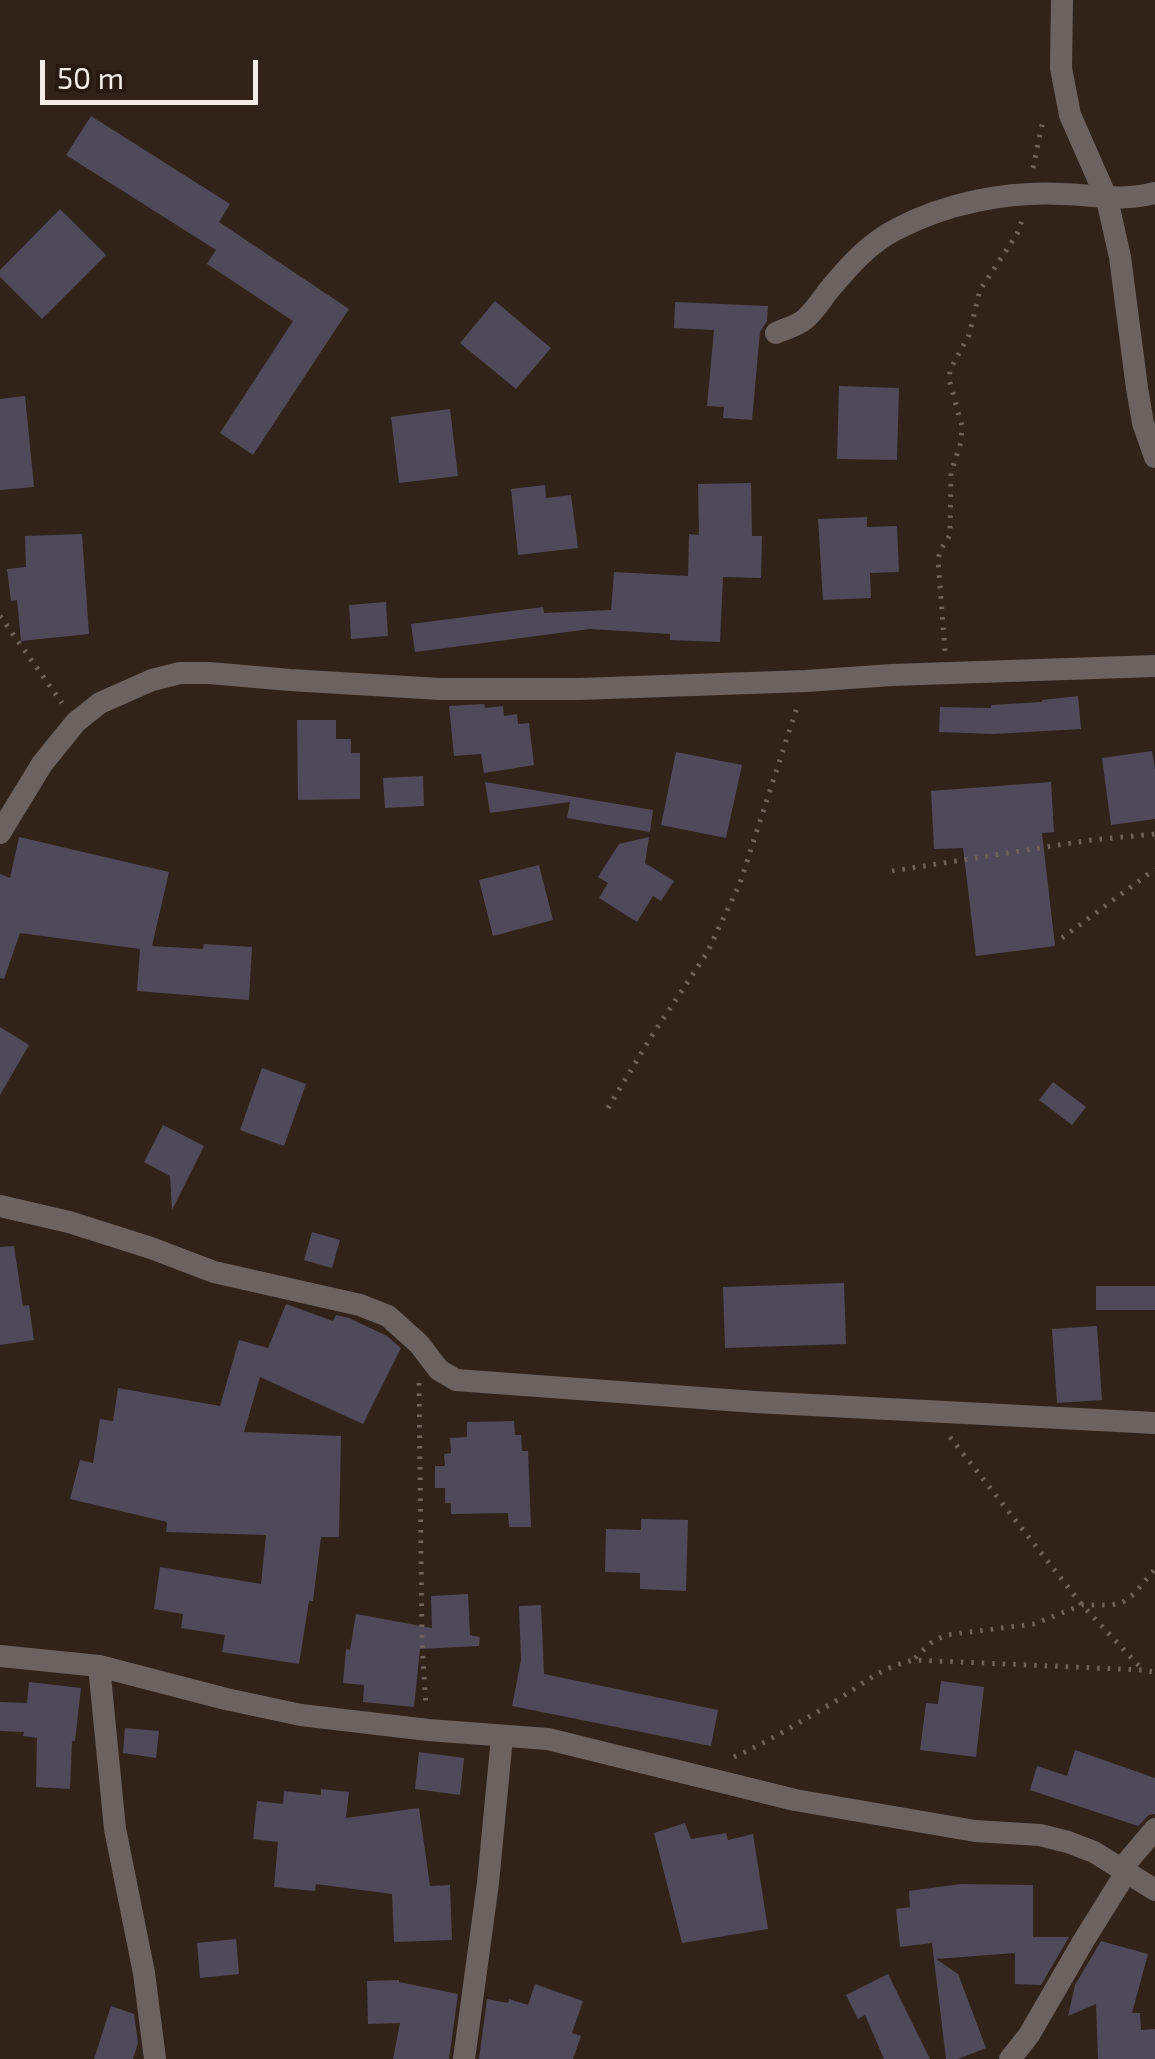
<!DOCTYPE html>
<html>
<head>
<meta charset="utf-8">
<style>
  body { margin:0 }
  #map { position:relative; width:1155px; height:2059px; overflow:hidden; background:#32231a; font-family:"Exo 2",sans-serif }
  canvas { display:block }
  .scale { position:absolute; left:40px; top:60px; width:218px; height:45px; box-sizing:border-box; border:5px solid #f6ece6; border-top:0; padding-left:12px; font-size:30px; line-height:35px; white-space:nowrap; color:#f6ece6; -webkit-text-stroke:8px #281a11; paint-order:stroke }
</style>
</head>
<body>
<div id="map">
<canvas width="1155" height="2059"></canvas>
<div class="scale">50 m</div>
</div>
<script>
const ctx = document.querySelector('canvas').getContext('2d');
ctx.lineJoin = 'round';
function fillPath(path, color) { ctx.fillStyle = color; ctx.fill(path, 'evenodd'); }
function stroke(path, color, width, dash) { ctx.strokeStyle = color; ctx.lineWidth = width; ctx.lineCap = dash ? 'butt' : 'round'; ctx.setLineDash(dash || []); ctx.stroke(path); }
const building = new Path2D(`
  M91,116L230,204L219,222L349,309L253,455L220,433L293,321L207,264L216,250L66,155Z
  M60,209L106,255L42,319L0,277V270Z
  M495,301L551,348L516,389L460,343Z
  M675,302L768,306L767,321L760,332L752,420L723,418L724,407L707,406L714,330L674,328Z
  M839,386L899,388L897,460L837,459Z
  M25,396L34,487L0,490V399Z
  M450,409L458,476L399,483L391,417Z
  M751,483L752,536H762L761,578L723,577L720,642L670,640V634L590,629L415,652L411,624L543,607L544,613L611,610L614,572L688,576L689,534L699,535L698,484Z
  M545,485L546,498L571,495L578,548L518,555L511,489Z
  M867,517V527L897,526L899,572L870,573L871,598L823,600L818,519Z
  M82,534L89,634L21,641L17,600L11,601L7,569L26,567L25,536Z
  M386,602L388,636L351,639L349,605Z
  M1078,696L1081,729L993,734L939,732L940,707L991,708V705L1042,702V700Z
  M484,704L485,708L503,706L504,716L517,714L518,724L529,723L534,765L484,773L481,754L454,756L449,706Z
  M297,720H336V739H351V753H360V799L298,800Z
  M1152,751L1155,769V819L1111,825L1102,758Z
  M676,752L742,765L726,838L661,825Z
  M423,776L424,806L385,808L383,778Z
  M485,782L653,810L650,832L567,818L570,802L490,813Z
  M1051,782L1054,832L1042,833L1055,946L976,956L963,848L934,849L931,791Z
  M19,837L169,872L152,946L203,949L204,944L252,947L249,1000L137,991L140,949L20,933L4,979L0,978V874L10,878Z
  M649,837L645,863L674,881L661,901L653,896L637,922L599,898L608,883L598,877L619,844Z
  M539,865L553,920L493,936L479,880Z
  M0,1027L29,1045L0,1095Z
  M262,1068L306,1084L284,1146L240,1130Z
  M1053,1082L1086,1107L1072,1125L1039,1100Z
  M163,1125L204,1146L172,1210L170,1176L144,1162Z
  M312,1232L340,1240L332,1268L304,1260Z
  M14,1246L23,1306L29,1305L34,1340L0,1345V1247Z
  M844,1283L846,1344L725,1348L723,1287Z
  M1096,1286H1155V1310H1096Z
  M286,1304L333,1321L336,1315L349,1318L387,1336L401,1348L363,1424L260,1377L244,1432L341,1436L339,1537H321L313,1601H309L299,1664L222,1652L225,1635L181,1628L183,1614L154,1609L160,1567L261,1584L266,1535L166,1532L167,1522L70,1499L80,1460L93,1463L100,1419L113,1421L118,1388L220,1406L239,1340L268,1348Z
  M1097,1326L1102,1400L1057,1403L1052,1329Z
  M514,1421L515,1435H521L522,1451H528L531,1527H509L508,1513L451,1514V1503H445V1488H435V1466H445L444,1454L451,1453L450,1438L467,1437V1422Z
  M641,1519L688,1520L686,1591L640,1589V1573L605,1572L606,1529L641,1530Z
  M468,1594L470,1635L480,1637L479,1646L420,1649L414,1707L363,1702L364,1685L343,1683L346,1649L350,1650L356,1614L432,1628L431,1596Z
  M541,1605L544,1674L718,1710L711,1746L512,1706L521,1660L519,1606Z
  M941,1681L984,1687L976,1757L920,1750L926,1703L938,1704Z
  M29,1682L81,1688L75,1741H72L70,1789L36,1787L37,1738L23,1736L24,1732L0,1731V1702L27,1703Z
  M125,1728L159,1731L156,1758L123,1753Z
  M1075,1750L1155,1778V1814L1149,1815L1138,1826L1030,1790L1037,1766L1067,1776Z
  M419,1752L464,1758L460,1795L415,1789Z
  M321,1789L349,1792L346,1818L419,1808L430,1886L450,1885L452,1940L394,1942L392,1894L316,1884L315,1891L274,1887L278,1842L253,1839L257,1801L283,1804L284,1791L321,1795Z
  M685,1823L691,1839L726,1833L728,1840L753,1834L768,1929L682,1943L654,1833Z
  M961,1884L1033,1885V1937H1069L1041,1985L1015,1984V1953L936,1959L958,1974L986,2048L958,2059H946L932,1943L900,1947L896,1909L910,1907L909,1891Z
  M236,1939L239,1974L200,1978L197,1943Z
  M1101,1941L1148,1954L1132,2013H1140L1141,2030L1155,2029V2059H1098L1096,2004L1068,2016L1075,1985Z
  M888,1974L930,2059H884L865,2015L858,2019L846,1995Z
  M399,1980V1982L458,1994L449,2059H393L400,2023L368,2024L367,1981Z
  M535,1984L583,2001L572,2033L581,2036L573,2059H479L487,1999L508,2003L509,1999L528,2005Z
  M111,2006L134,2014L138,2043L133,2059H94Z`);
const path = new Path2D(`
  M1033,168L1043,120
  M0,616L62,703
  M945,651L938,560L940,551L950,535L951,473L961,442L962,426L949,379L950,370L969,335L980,290L1017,234L1023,218
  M892,871L1091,840L1155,834
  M1062,938L1155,869
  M608,1108L651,1037L707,953L740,883L797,707
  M419,1383L422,1642L426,1707
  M950,1437L1082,1605L1140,1667
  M915,1658L932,1642L946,1635L1034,1624L1082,1605H1112L1123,1602L1134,1594L1155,1569
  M734,1757C768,1742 800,1722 831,1704C861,1686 878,1668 914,1660L1142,1670L1155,1672`);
const street = new Path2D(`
  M1062,0L1061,68L1070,115L1107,199L1120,257L1137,388L1143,423L1155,457
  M776,333C785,329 796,326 804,320C814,312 821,300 829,290C849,266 869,243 897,229C946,203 1008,191 1063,194C1096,195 1121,202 1155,193
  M0,833L42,764L76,722L100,703L152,680L180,673H209L290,680L440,689H579L806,681L892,675L1155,666
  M0,1206L69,1222L151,1248L214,1272L360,1305L388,1316L419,1344L439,1370L456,1380L755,1402L1155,1423
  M0,1656L99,1666L226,1699L301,1715L428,1730L548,1739L795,1800L975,1831L1040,1835L1068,1842L1094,1852L1155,1890
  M99,1666L115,1829L144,1973L155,2059
  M1122,1868L1155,1829
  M464,2059L488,1883L502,1737
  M1010,2059L1029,2035L1084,1940L1127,1871`);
fillPath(building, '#4f4959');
stroke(path, '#70635b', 5, [2.5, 8]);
stroke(street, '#6c6360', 22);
</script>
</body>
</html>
